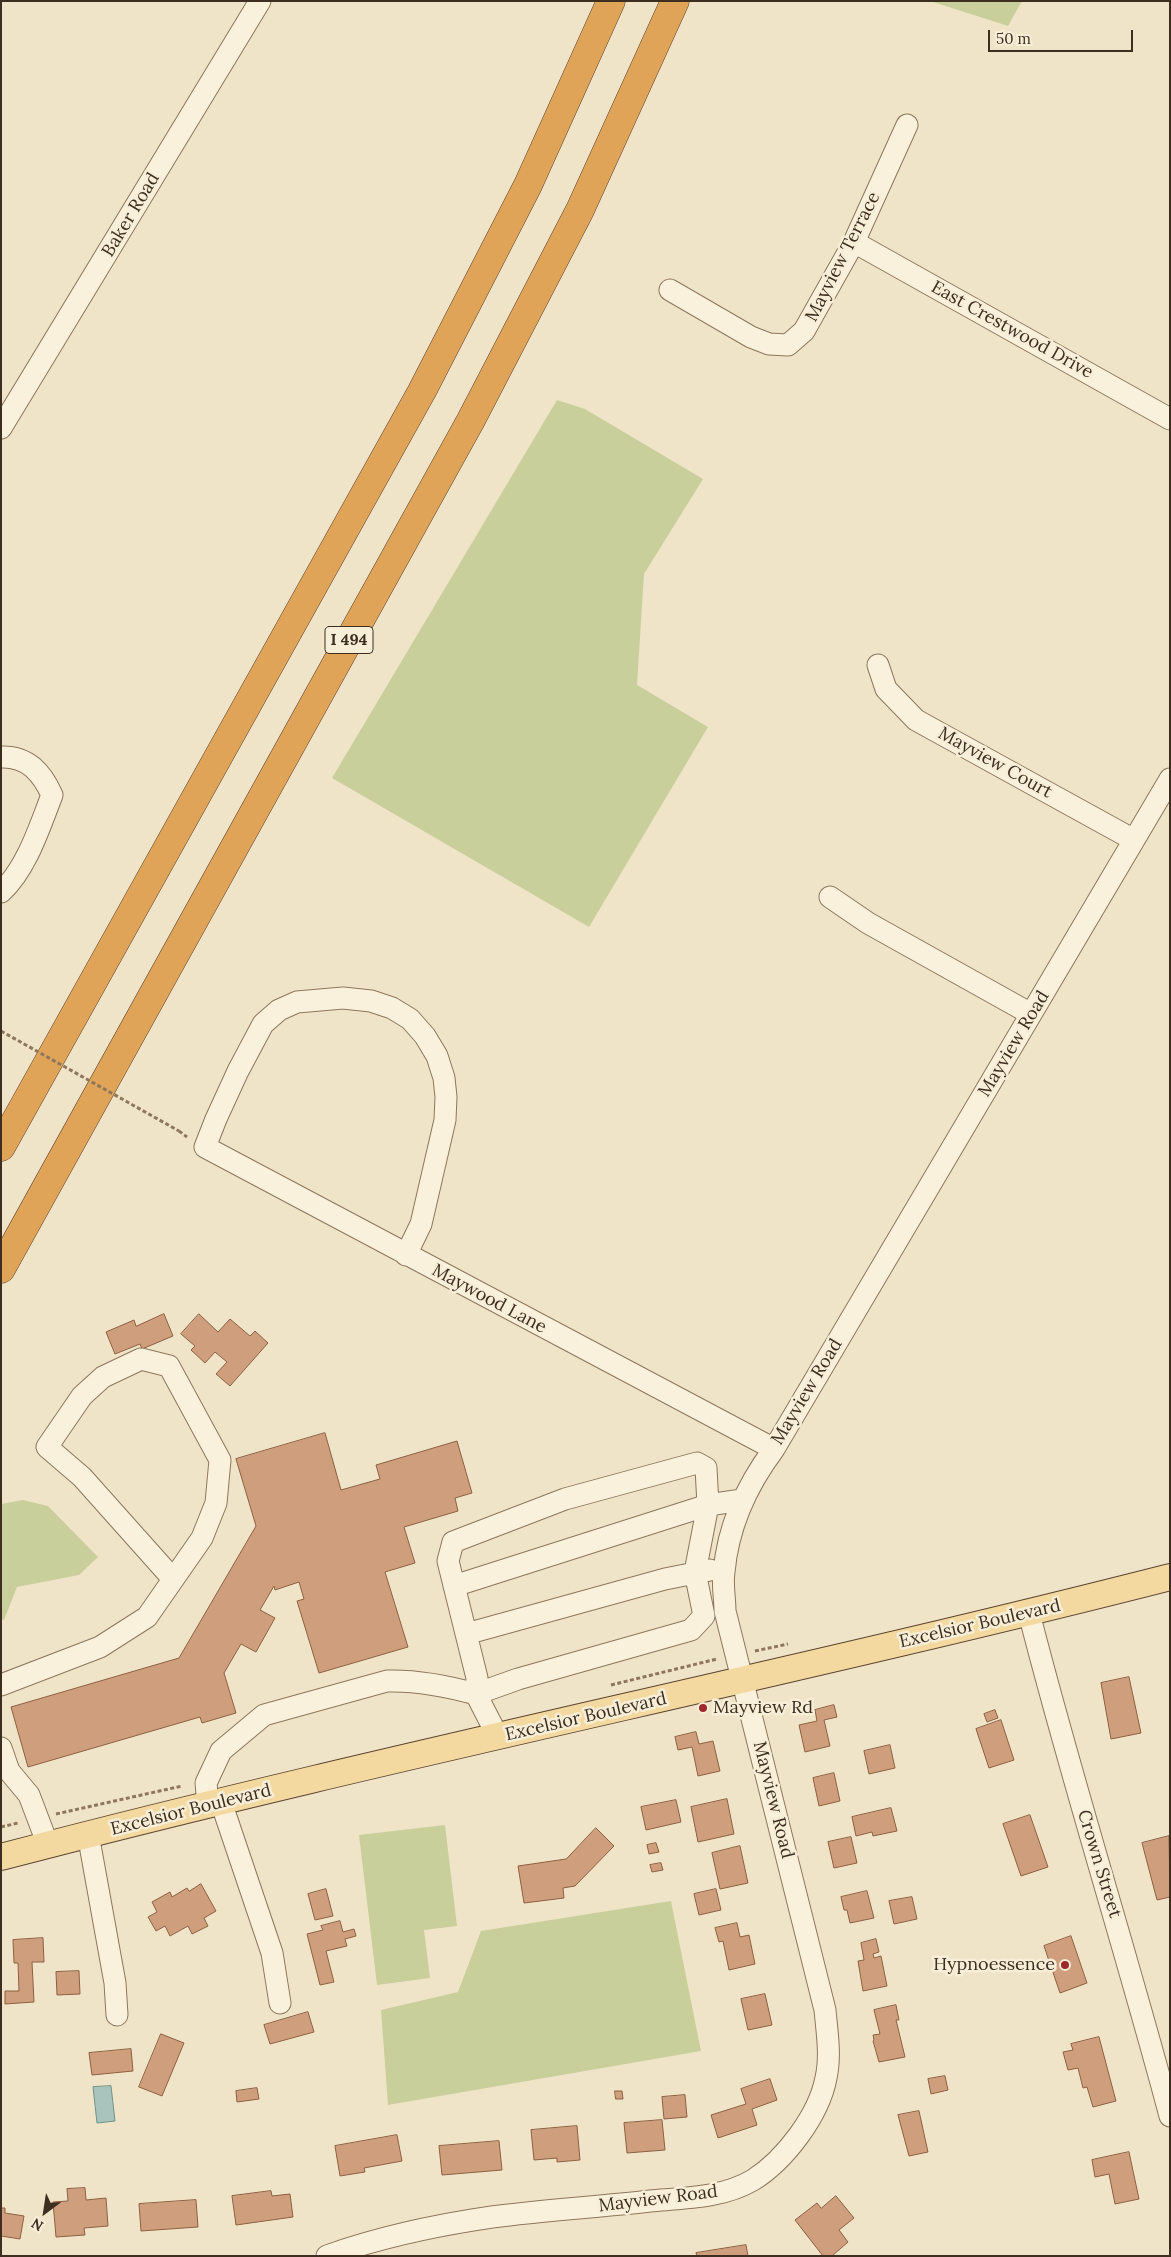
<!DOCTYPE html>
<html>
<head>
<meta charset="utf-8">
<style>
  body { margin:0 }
  #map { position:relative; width:1171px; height:2257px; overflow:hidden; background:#f0e4c8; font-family:Lora,serif }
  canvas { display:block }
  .frame { position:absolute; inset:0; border:2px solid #3d2e20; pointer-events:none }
  .north { position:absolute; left:20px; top:2187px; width:50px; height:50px; -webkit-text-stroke:4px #f7eed8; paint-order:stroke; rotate:211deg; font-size:14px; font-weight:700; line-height:20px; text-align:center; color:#3d2e20 }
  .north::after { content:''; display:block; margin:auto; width:18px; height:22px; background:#3d2e20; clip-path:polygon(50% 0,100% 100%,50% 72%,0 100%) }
  .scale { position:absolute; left:988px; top:30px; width:145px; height:22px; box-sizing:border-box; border:2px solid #3d2e20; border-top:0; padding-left:6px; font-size:15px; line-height:18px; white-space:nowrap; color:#3d2e20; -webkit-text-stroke:4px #f7eed8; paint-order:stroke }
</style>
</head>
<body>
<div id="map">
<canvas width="1171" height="2257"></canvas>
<div class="frame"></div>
<div class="north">N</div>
<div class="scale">50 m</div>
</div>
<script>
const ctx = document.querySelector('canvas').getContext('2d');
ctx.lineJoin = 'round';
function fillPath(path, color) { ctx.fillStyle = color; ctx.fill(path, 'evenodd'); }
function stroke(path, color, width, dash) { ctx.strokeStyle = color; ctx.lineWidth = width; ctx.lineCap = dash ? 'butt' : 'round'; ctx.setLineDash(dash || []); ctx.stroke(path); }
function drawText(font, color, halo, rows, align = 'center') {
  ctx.font = font + ' Lora,serif'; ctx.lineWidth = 5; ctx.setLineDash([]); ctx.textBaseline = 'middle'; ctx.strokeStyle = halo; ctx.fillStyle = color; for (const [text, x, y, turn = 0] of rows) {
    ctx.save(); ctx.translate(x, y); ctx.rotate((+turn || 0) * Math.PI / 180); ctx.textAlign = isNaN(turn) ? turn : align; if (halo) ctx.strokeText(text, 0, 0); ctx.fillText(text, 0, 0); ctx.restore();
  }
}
const green = new Path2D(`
  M930,1H1022L1008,26Z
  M557,400L585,409L703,479L644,574L637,685L708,727L589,927L332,778Z
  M23,1500L48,1506L98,1557L79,1575L17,1587L4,1620L1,1619V1504Z
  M445,1825L457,1926L424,1930L430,1978L377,1985L359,1835Z
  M671,1901L701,2051L388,2105L381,2010L458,1992L481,1931Z`);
const water = new Path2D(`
  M111,2086L115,2121L97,2123L93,2087Z`);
const building = new Path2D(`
  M164,1314L173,1336L142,1349L140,1344L115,1354L106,1332L134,1320L136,1326Z
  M199,1314L218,1332L230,1319L250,1336L255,1331L268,1343L230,1386L216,1374L227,1362L215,1352L205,1363L191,1350L195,1346L181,1334Z
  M325,1433L341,1490L380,1479L376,1465L457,1441L472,1493L455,1498L458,1511L404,1527L415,1563L385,1572L408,1647L319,1673L297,1601L304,1599L299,1582L275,1590L274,1586L260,1610L275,1618L256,1652L241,1644L224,1673L236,1713L202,1723L200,1717L28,1767L11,1707L179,1658L256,1526L236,1459Z
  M1129,1677L1141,1733L1111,1739L1101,1683Z
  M834,1705L837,1717L824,1720L830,1746L805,1752L799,1725L817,1721L815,1710Z
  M995,1710L998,1718L987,1722L984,1714Z
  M1001,1720L1014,1760L989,1768L976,1729Z
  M696,1732L699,1744L713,1741L720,1771L698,1776L692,1747L678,1750L675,1737Z
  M890,1745L895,1768L869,1774L864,1751Z
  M834,1773L840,1801L819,1806L813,1778Z
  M727,1799L734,1834L698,1842L691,1807Z
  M676,1800L681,1822L646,1830L641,1807Z
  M891,1808L897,1831L873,1836L872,1832L856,1836L852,1817Z
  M1030,1815L1048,1867L1021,1876L1003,1824Z
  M596,1828L614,1846L575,1886L563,1888L564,1898L524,1903L518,1866L566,1859Z
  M1169,1836L1170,1897L1157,1900L1142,1843Z
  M851,1837L857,1863L834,1868L828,1842Z
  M656,1843L659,1852L649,1854L647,1845Z
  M740,1846L748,1883L720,1889L712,1853Z
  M661,1863L663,1870L652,1872L650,1865Z
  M201,1884L216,1911L204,1918L208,1926L192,1934L188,1926L170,1936L165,1926L156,1931L148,1917L157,1912L152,1902L170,1892L172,1897L187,1888L189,1891Z
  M326,1889L333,1916L315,1920L308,1894Z
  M716,1889L721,1910L699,1915L694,1894Z
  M867,1891L874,1918L850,1923L847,1910H844L841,1897Z
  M912,1897L917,1919L894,1924L889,1901Z
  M340,1921L343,1932L354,1929L356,1936L345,1939L347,1946L326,1951L334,1982L320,1985L307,1934L323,1930L321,1926Z
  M737,1923L740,1937L749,1935L755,1964L729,1970L723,1941L719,1942L715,1928Z
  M1071,1936L1087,1983L1060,1993L1044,1946Z
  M43,1938L44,1962H32L34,2002L5,2004V1991H19L18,1963H14L13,1940Z
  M876,1939L879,1952L873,1954L874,1958L881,1956L887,1986L863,1991L858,1961L864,1960L861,1943Z
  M79,1971L80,1994L57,1995L56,1972Z
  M765,1994L772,2025L748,2030L741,1999Z
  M896,2005L899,2020H896L905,2057L879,2062L873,2041L874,2040L873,2035L880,2034L874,2010Z
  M308,2012L314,2032L270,2044L264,2025Z
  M161,2034L184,2043L162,2096L139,2087Z
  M1099,2037L1116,2101L1093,2107L1087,2087L1083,2088L1078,2068L1068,2070L1063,2052L1073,2050L1071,2044Z
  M131,2049L133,2071L92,2075L89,2053Z
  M945,2076L948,2090L931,2094L928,2079Z
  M770,2079L777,2100L752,2109L757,2125L718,2138L711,2115L746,2104L741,2089Z
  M257,2088L259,2099L237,2102L236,2091Z
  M615,2091H622L623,2099H616Z
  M685,2095L687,2117L664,2119L662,2097Z
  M919,2111L928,2152L909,2156L898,2115Z
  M662,2120L665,2150L627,2153L624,2123Z
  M577,2126L580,2160L557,2162V2158L534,2160L531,2130Z
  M397,2135L402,2161L364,2168L365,2172L340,2176L335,2146Z
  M499,2141L502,2170L442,2175L439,2146Z
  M1129,2152L1139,2199L1115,2204L1109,2174L1095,2177L1092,2160Z
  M85,2188L86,2200L106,2198L108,2226L84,2228L85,2235L56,2237L53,2202L68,2201L67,2189Z
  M271,2191L272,2196L290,2194L293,2217L236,2225L232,2196Z
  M836,2196L854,2218L839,2230L848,2242L832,2256H823L795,2220L817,2203L821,2208Z
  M196,2200L198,2227L141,2231L139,2204Z
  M1,2208H5V2213L24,2216L20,2239L1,2236Z
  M746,2245L748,2256H697L696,2253Z`);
const path = new Path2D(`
  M179,1131L187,1137
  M755,1651L788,1644
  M611,1685L717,1659
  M56,1814L182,1786
  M1,1827L18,1823`);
const minor = new Path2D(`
  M854,242L1170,419
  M670,290L751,337L769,344L788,345L804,331L854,242L907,125
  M1,428L260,1
  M878,665L886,689L916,720L1134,840
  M1,757C28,756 42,773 52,795C40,826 26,870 1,892
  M830,897L868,923L1031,1014
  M406,1255L421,1224L445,1120L446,1097L444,1078L437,1056L425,1036L410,1019L392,1008L371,1001L343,998L297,1002L279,1010L263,1024L238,1071L216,1119L205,1147L774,1449
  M454,1586L708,1505L695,1572L704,1616L691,1630L518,1679L476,1694L477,1678L448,1561L453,1542L565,1499L697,1463L706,1468L708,1505L742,1500
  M1029,1613C1072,1782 1125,1947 1170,2116
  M466,1634L665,1579L710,1570
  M1,1685L100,1647L147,1617L202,1538L216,1503L220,1460L169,1366L141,1359L103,1377L82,1396L47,1447L82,1477L173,1579
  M1,1748L9,1771L29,1795L48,1845
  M221,1802L272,1953L280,2003
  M208,1805L206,1783L221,1751L264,1715L387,1681C418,1680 447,1686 476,1694L498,1737
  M88,1834L115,1983L117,2015
  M327,2256C380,2237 437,2225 492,2217C545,2210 598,2207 650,2201C684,2198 723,2198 753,2180C785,2160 819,2115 826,2078C831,2056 827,2032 825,2010L725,1611C725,1598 722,1584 724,1572C728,1527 747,1485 774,1449L1170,779`);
const major = new Path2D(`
  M1,1857C389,1755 782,1676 1170,1577`);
const highway = new Path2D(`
  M1,1147L422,391L528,185L611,1
  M1,1269L471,420L580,210L675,1`);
const pathBridge = new Path2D(`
  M1,1031L179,1131`);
const markers = [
  [703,1708,5,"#9e2a2b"],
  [1065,1965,5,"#9e2a2b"]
];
const shields = [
  [349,640,48]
];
const shieldNames = [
  ["I 494",349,640]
];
const streetNames = [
  ["Baker Road",131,215,-59],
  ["Mayview Terrace",843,257,-63],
  ["East Crestwood Drive",1012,330,29],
  ["Mayview Court",995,763,29],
  ["Mayview Road",1014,1044,-59],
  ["Maywood Lane",489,1299,28],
  ["Mayview Road",807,1392,-59],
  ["Excelsior Boulevard",980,1624,-13],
  ["Excelsior Boulevard",586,1717,-13],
  ["Mayview Road",773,1800,76],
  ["Excelsior Boulevard",191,1810,-14],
  ["Crown Street",1099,1864,73],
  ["Mayview Road",658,2199,-7]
];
const poiNames = [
  ["Mayview Rd",713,1708],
  ["Hypnoessence",1055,1965,"right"]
];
fillPath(green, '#c9cf9b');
fillPath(water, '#a9c4bc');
stroke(water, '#6f938a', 1);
fillPath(building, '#cf9f7d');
stroke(building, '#8d5f41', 1);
stroke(minor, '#8d765c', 23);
stroke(major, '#5b4430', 28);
stroke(highway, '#5b4430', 29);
stroke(path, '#8d765c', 3, [4, 2.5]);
stroke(minor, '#faf1dc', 21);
stroke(major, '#f3d9a0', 26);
stroke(highway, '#e0a458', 28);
stroke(pathBridge, '#8d765c', 3, [4, 2.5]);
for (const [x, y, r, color] of markers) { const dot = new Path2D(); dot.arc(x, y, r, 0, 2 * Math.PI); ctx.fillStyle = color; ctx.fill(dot); stroke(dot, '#f7eed8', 2); }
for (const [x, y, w] of shields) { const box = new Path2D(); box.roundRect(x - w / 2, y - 13.5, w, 27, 4); ctx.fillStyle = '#f7eed8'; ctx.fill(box); stroke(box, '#3d2e20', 1); }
drawText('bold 16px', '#3d2e20', null, shieldNames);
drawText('18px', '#3d2e20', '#f7eed8', streetNames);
drawText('18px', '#3d2e20', '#f7eed8', poiNames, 'left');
</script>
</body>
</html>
